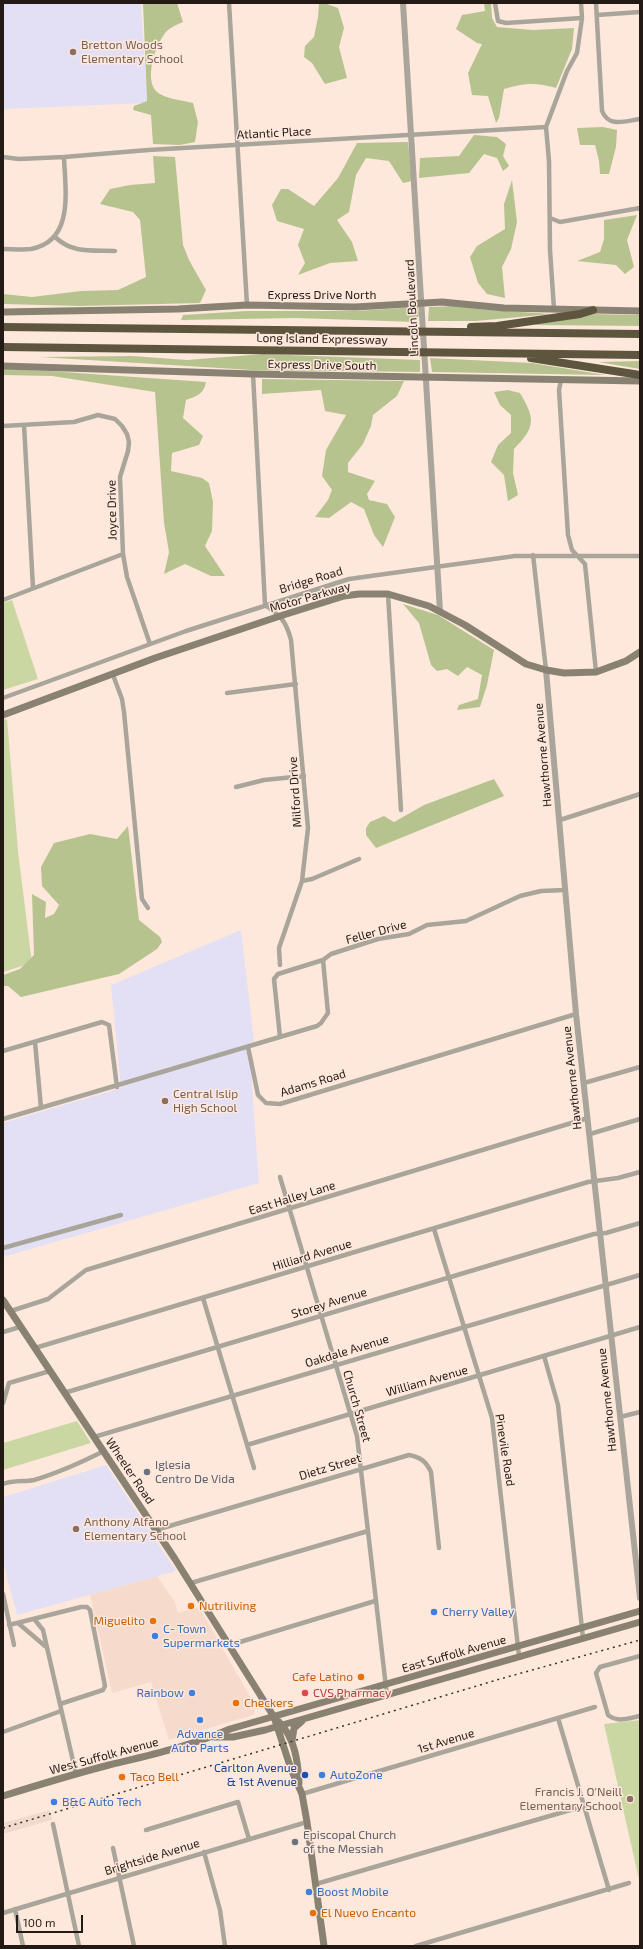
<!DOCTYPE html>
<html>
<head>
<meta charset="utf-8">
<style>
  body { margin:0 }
  #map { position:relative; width:643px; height:1949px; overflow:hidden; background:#fee8dc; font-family:"Exo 2",sans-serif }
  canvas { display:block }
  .frame { position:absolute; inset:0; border:4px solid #231a15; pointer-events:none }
  .scale { position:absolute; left:16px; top:1915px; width:67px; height:18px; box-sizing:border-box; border:2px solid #231a15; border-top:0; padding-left:5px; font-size:12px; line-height:14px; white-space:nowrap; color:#231a15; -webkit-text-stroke:3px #fee8dc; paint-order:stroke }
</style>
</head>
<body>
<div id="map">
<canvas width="643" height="1949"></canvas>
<div class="frame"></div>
<div class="scale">100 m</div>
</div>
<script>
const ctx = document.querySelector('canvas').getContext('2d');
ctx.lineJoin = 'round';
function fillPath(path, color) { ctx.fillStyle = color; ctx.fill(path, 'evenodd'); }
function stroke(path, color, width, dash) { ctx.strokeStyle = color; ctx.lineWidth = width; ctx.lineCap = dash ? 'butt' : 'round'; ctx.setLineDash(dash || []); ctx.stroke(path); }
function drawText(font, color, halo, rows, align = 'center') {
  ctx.font = font + ' "Exo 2",sans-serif'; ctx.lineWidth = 3; ctx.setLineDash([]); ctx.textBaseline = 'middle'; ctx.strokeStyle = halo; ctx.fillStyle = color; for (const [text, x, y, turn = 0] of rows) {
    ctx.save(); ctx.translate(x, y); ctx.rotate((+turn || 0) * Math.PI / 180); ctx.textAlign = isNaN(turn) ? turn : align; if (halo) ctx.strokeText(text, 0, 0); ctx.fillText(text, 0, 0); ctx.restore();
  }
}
const built = new Path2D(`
  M157,1576L175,1602L178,1613L199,1607L256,1707L253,1715L169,1740L151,1682L112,1693L90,1595Z`);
const industrial = new Path2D(`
  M50,1810L52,1820L3,1834V1823Z`);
const education = new Path2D(`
  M3,3H141L147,103L3,109Z
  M241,930L254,1041L249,1043L259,1183L3,1257V1123L121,1088L111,985Z
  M106,1465L176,1571L17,1615L3,1562V1497Z`);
const green = new Path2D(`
  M12,600L38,679L3,690V603Z
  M7,719L18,851L32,963L3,972V720Z
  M77,1421L91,1443L3,1470V1443Z
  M640,1720V1884L604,1724Z`);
const forest = new Path2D(`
  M143,3H177L183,22C178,24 171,27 167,31C156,42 144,78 156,91C164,99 182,100 193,103L198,122L195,142L180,145L153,144L151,115L133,110L134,106L147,101Z
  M319,3H324L338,8L344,28L339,47L347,78L325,84L312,63L304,57L305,46L314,37L318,17Z
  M484,3H491L492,18L497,27L533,30L574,28L572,49L556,88C535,82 525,83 504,89L499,118L496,123L488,96L472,95L468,73L482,44L477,43L456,29L462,15L485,11Z
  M603,127L617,130L616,147L609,174H600L599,161L595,145H580L577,128Z
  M474,135L497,137L506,144L503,156L509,166L503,171L497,158L484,154L469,173L419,178L420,158L459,156Z
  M408,142L412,181L403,183L389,161L366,158L356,175L349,212L337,220L352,242L358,261L330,263L298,275L305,263L298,245L304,229L277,221L272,205L281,189H288L314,206L338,178L357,143Z
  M153,156L175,157L183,245L189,260L206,290L200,303L80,306L3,304V294L32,297L81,291L118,290L146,277L140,220L133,212L100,204L110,189L130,185L155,183Z
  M512,180L517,222L511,249L502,267L505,298L487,294L478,283L470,257L477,246L505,229L504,204Z
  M637,215L627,240L634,267L625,274L616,265L577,261L600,252L604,239V220Z
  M453,306L488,310L552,314L476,321H428L429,307Z
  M418,307L419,315L416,322L296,318L181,320L183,315L247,311H355Z
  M592,314L640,315V326L533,325Z
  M263,354L420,360V372L252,370L40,357L132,356L187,360Z
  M430,358L532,363L605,375L432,372Z
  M640,361V369L598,362H599Z
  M3,369L49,371L206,382C204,394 197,396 186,400L183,418L203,436L199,445L172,453L171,471L202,478L209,483L213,502L212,531L205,546L225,576H211L185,564L164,574L169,552L164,523L155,392L52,376L3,375Z
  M262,379L404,381L397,396L373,415L371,426L363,444L348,463V472L375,481L367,494L369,500L387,504L395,517L383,547L374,535L364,509L351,502L329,518L315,517L328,500L332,490L322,476L326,450L346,415L325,411L321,390L262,394Z
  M508,390L520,393C536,420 535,427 514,449L513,473L518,495L508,501L504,475L491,462L498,445L511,433V415L500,405L494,392Z
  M403,604L438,615L494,650L487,685L480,707L457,710L459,705L478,699L482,675L467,667L458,676L447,669L437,671L431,665L419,623Z
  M494,779L504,796L376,848L366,835V828L370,822L384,816L394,822L424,805Z
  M128,826L139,920L160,937L162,942L157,949L119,974L21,997L8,986H3V975L20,969L34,955L32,894L46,902L45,918L54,914L59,905L42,886L41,867L54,843L90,834L117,839Z`);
const minor = new Path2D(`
  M229,3L247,305
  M495,3L498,21L506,23L582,18
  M596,3L602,111C609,128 625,121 640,119
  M597,15L640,12
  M3,157L19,159L64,157L148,150L546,127
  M550,218L560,222L640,208
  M55,237C73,254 92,250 115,251
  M3,249C12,249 22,250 31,249C75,241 65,189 64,157
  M554,309L550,250L549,161L546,127L567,71L577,53L582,18L581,3
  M253,374L265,605C281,616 286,621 291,640L308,828L302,881L279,948L280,965
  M561,380L559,390L568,535L572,550L585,564L596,672
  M24,425L33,588
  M3,426L74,422L98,415L115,419L122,426L127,434L129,442L128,451L120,477L123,554L127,577L150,644
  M533,555L546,670
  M388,594L401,810
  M3,600L123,554
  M113,675L122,699L124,712L142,899L148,908
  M227,693L296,684
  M3,698L186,631L349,579L515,556H640
  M236,787L264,780L304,776
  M560,820L640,794
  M302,881L312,879L359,859
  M280,1037L274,979L278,974L323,960L331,954L378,939L409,934L427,925L466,921L520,896L541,891L565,890
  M35,1042L41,1108
  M248,1047L258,1095L266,1103L280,1104L576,1014
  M3,1051L102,1022L109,1025L117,1087
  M584,1083L640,1067
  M3,1119L317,1026L321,1023L328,1013L323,960
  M590,1134L640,1119
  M280,1177L357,1436L387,1696
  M434,1229L492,1418L519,1656
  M3,1248L121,1215
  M203,1298L254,1468
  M11,1311L48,1299L86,1270L588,1118
  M3,1332L20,1327
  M35,1348L588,1182L618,1178L640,1172
  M544,1356L558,1405L583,1638
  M64,1393L594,1234L606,1233L640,1223
  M3,1403L9,1383L50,1371
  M620,1417L640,1412
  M94,1437L640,1275
  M247,1445L640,1327
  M3,1484C13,1480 24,1482 34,1480C58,1473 82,1462 104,1451
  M156,1530L409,1455C420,1457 426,1461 431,1472L439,1548
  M191,1583L368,1531
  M3,1594L14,1645
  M35,1620L43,1630L76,1774
  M18,1623L45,1646
  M9,1625L81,1607H87L90,1610L105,1686L103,1690L60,1704
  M230,1645L375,1601
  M640,1656L600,1667L596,1673L608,1715C618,1723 629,1718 640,1716
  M558,1718L609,1890
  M3,1732L61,1711
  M302,1794L595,1707
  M53,1824L79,1946
  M146,1830L238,1802L249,1839
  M113,1848L134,1946
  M204,1852L220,1910L225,1946
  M316,1884L584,1806
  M15,1909L23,1946
  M3,1913L307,1822
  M416,1946L629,1883`);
const tertiary = new Path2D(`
  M403,3L440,611
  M546,670L576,1014L640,1598`);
const secondary = new Path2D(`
  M3,312L178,309L247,305L355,307L442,302L504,308L640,311
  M3,366L253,374L640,381
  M3,715L155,658L280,616L344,596L359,594H388L429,606L465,625L526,664L546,670L564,673L596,672L626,661L640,652
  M3,1300L175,1559L274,1717L291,1769L302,1794L307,1822L324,1946
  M279,1722C295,1738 298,1762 299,1783
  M214,1737H233L265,1730L640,1622
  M292,1741L294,1728L302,1721
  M3,1796C38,1785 74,1774 109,1765C150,1755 191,1746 230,1729L640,1611`);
const motorway = new Path2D(`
  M3,327L640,334
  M471,327L497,326L580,314L593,310
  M3,347L640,355
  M531,358L640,375`);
const rail = new Path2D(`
  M3,1828L500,1679L640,1640`);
const markers = [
  [73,52,4,"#8d6e63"],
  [165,1101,4,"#8d6e63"],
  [147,1472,4,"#6b7280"],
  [76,1529,4,"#8d6e63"],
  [191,1606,4,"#e8710a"],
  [434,1612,4,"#3f7fe0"],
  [153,1621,4,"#e8710a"],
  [155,1636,4,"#3f7fe0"],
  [361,1677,4,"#e8710a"],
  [192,1693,4,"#3f7fe0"],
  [305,1693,4,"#e0444e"],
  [236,1703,4,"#e8710a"],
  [200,1720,4,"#3f7fe0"],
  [305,1775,4,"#1a4fb4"],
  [322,1775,4,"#3f7fe0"],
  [122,1777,4,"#e8710a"],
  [630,1799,4,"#8d6e63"],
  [54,1802,4,"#3f7fe0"],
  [295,1842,4,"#6b7280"],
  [309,1892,4,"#3f7fe0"],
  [313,1913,4,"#e8710a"]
];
const educationNames = [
  ["Bretton Woods",81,45],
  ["Elementary School",81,59],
  ["Central Islip",173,1094],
  ["High School",173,1108],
  ["Anthony Alfano",84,1522],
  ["Elementary School",84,1536],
  ["Francis J. O'Neill",622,1792,"right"],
  ["Elementary School",622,1806,"right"]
];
const streetNames = [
  ["Atlantic Place",274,133,-3],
  ["Express Drive North",322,295],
  ["Lincoln Boulevard",412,308,-93],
  ["Long Island Expressway",322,339,1],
  ["Express Drive South",322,365,1],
  ["Joyce Drive",112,510,-91],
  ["Bridge Road",311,580,-17],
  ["Motor Parkway",310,597,-16],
  ["Hawthorne Avenue",543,755,-95],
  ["Milford Drive",295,792,-94],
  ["Feller Drive",376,932,-15],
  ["Hawthorne Avenue",572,1078,-96],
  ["Adams Road",313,1083,-17],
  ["East Halley Lane",292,1198,-17],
  ["Hilliard Avenue",312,1255,-17],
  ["Storey Avenue",329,1303,-17],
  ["Oakdale Avenue",347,1351,-17],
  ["William Avenue",427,1381,-16],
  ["Hawthorne Avenue",607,1400,-96],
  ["Church Street",357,1406,74],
  ["Pinevile Road",505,1450,81],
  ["Dietz Street",330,1467,-17],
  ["Wheeler Road",130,1471,56],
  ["East Suffolk Avenue",454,1654,-16],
  ["1st Avenue",446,1741,-17],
  ["West Suffolk Avenue",104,1756,-15],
  ["Brightside Avenue",152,1857,-17]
];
const worshipNames = [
  ["Iglesia",155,1465],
  ["Centro De Vida",155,1479],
  ["Episcopal Church",303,1835],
  ["of the Messiah",303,1849]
];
const foodNames = [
  ["Nutriliving",199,1606],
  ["Miguelito",145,1621,"right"],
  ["Cafe Latino",353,1677,"right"],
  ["Checkers",244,1703],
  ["Taco Bell",130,1777],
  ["El Nuevo Encanto",321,1913]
];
const shopNames = [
  ["Cherry Valley",442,1612],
  ["C‑Town",163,1629],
  ["Supermarkets",163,1643],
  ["Rainbow",184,1693,"right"],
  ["Advance",200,1734,"center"],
  ["Auto Parts",200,1748,"center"],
  ["AutoZone",330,1775],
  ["B&C Auto Tech",62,1802],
  ["Boost Mobile",317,1892]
];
const healthNames = [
  ["CVS Pharmacy",313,1693]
];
const transitNames = [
  ["Carlton Avenue",297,1768],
  ["& 1st Avenue",297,1782]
];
fillPath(built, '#f6dacb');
fillPath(industrial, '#f1d9ce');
fillPath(education, '#e3e0f6');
fillPath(green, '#cbd7a3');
fillPath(forest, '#b7c38e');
stroke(minor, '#a9a59a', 4.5);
stroke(tertiary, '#a9a59a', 6);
stroke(secondary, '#898272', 7);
stroke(motorway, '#5d553e', 8);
stroke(rail, '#3b312b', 1.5, [2, 4]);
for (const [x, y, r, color] of markers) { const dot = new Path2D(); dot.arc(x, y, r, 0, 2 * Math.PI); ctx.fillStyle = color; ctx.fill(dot); stroke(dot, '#fee8dc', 1.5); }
drawText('12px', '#785e54', '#fee8dc', educationNames, 'left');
drawText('12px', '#231a15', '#fee8dc', streetNames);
drawText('12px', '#5b616d', '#fee8dc', worshipNames, 'left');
drawText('12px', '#c56008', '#fee8dc', foodNames, 'left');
drawText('12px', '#366cbe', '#fee8dc', shopNames, 'left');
drawText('12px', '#be3a42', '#fee8dc', healthNames, 'left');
drawText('12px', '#164399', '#fee8dc', transitNames, 'right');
</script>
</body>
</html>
